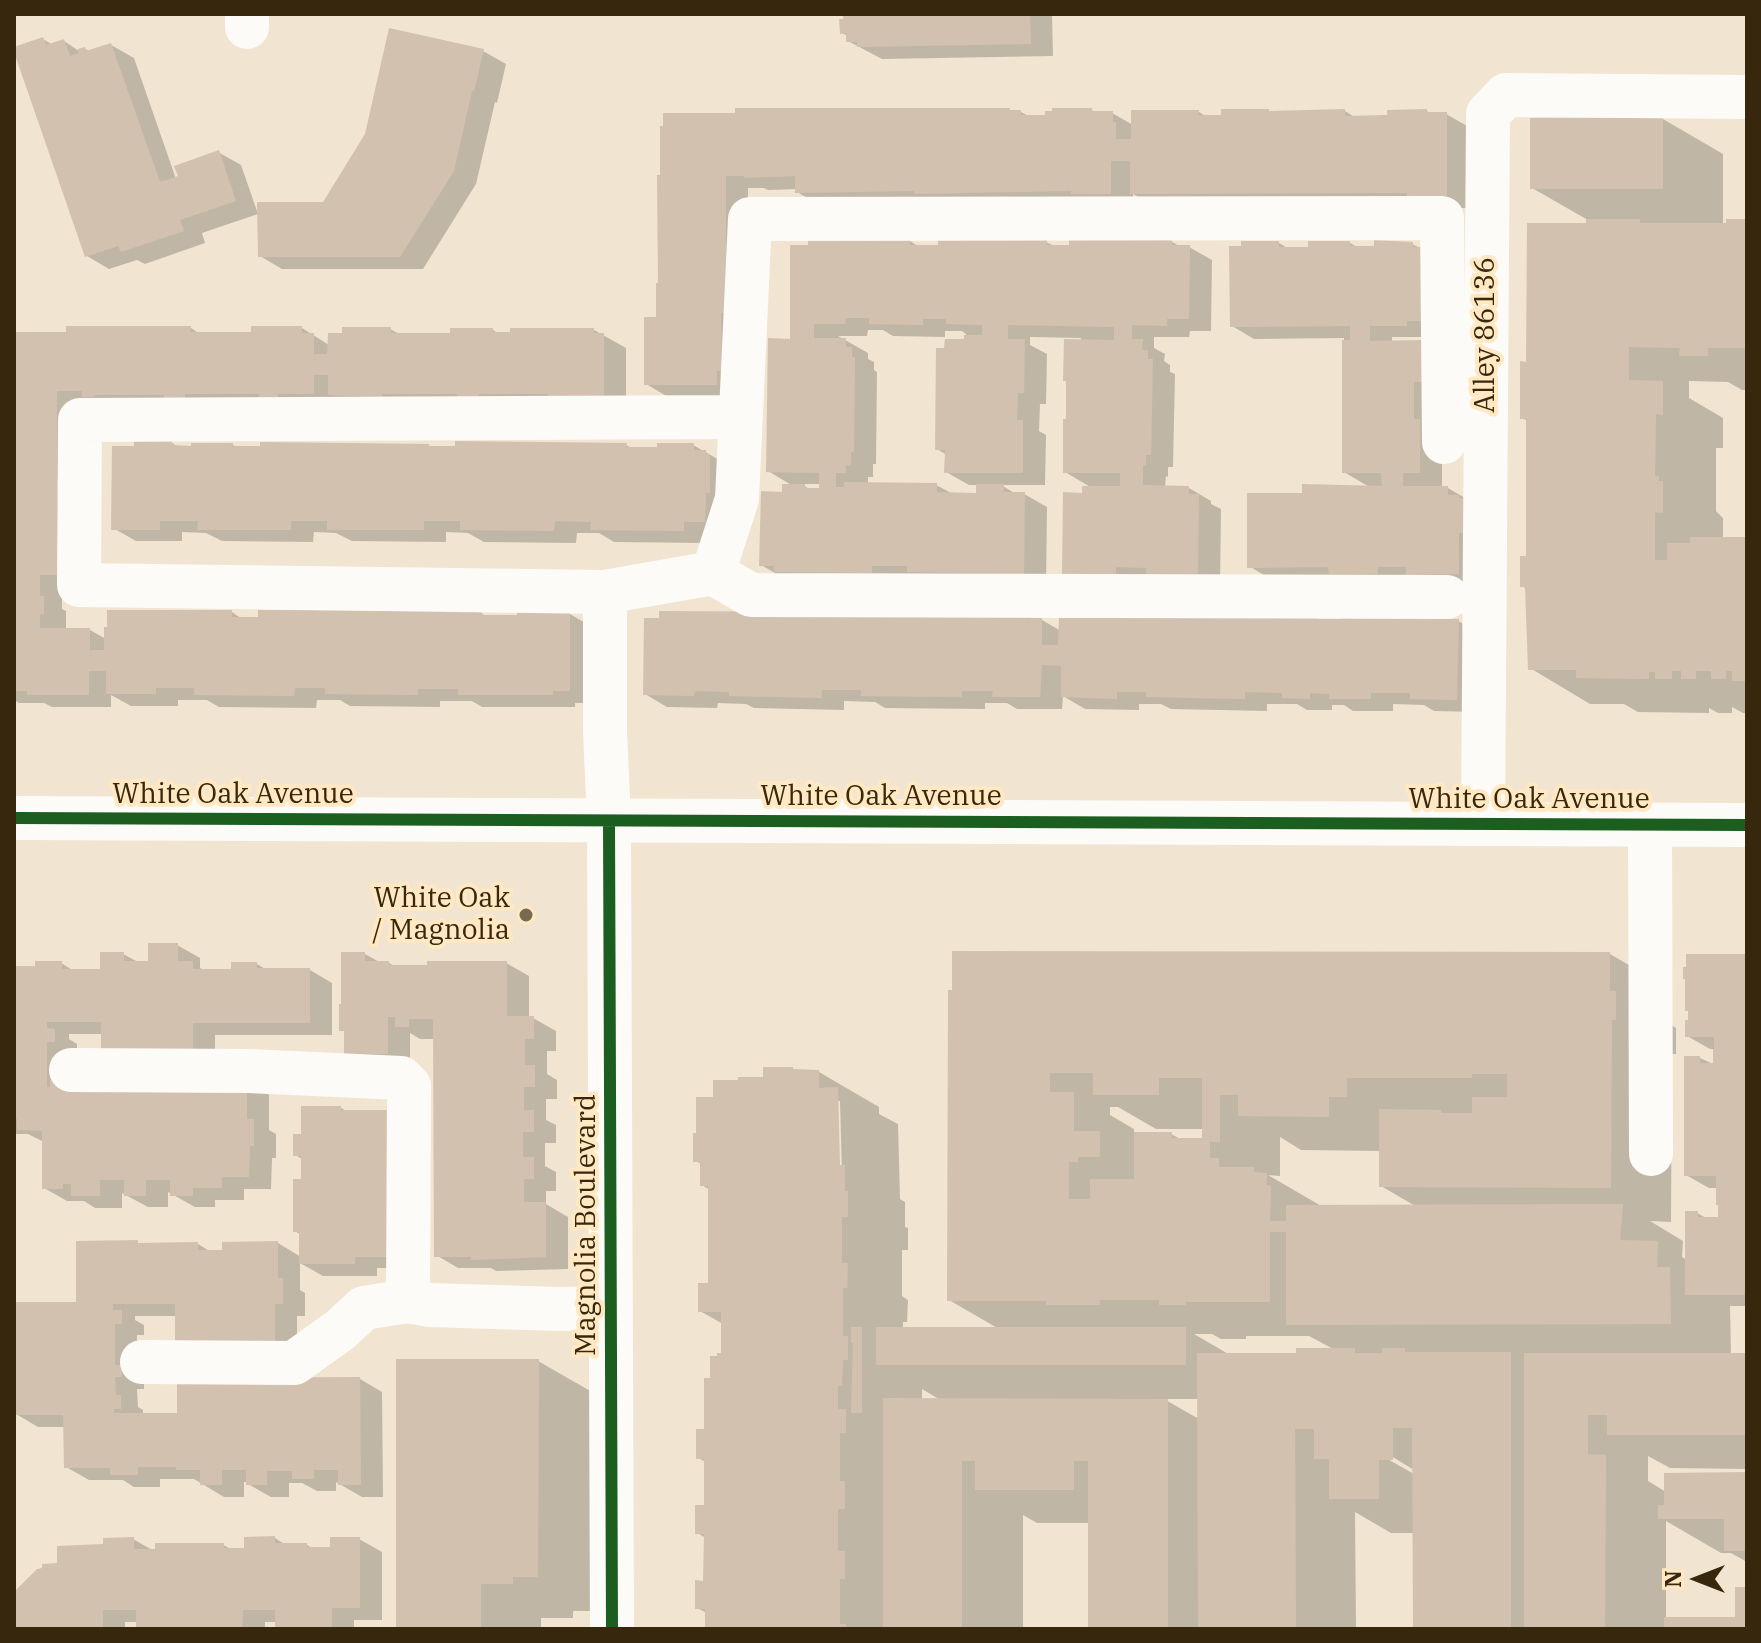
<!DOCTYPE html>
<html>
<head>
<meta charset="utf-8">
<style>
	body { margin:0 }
	#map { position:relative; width:1761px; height:1643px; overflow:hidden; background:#f1e4d0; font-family:"IBM Plex Serif",serif }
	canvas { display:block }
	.frame { position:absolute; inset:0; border:16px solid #37280d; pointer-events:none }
	.north { position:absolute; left:1657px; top:1539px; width:80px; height:80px; -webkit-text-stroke:6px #ffe8c2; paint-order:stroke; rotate:270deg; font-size:22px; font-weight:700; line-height:32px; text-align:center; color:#37280d }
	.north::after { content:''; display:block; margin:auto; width:28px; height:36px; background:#37280d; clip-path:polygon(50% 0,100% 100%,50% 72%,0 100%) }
</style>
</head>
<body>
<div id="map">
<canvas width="1761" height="1643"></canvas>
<div class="frame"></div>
<div class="north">N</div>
</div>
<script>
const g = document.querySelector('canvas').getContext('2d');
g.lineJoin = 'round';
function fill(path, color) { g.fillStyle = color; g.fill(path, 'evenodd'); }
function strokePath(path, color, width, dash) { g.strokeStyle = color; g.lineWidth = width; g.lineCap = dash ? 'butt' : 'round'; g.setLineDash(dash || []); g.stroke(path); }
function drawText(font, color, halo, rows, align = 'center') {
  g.font = font + ' "IBM Plex Serif",serif'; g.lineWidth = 8; g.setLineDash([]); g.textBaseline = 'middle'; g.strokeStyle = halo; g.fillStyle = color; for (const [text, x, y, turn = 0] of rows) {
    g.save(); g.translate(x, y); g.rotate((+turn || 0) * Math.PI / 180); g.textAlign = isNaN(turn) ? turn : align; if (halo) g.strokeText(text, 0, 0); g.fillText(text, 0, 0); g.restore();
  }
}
fill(new Path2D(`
	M845,14H1052L1053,56L882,59L848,41V36L842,33L845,21Z
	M43,39L53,45L64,41L79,51L85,49L91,52L111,45L134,58L176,179L218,152L241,165L258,214L202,233L205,243L145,264L137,260L109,269L87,256Z
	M483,51L506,64L497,103L495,102L476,184L423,269H282L260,256L324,204Z
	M1092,110L1096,113H1112L1133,125L1199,112L1207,117L1345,111L1356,118L1427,111L1432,114H1446L1469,127V208L1155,206L1133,194V206L820,205L797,192V189L768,190L764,188H748V275L739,397H668L646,384L658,319L660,285L659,177L1013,112H1021L1030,117Z
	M1663,119L1723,154V225L1747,221V390H1742L1728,382L1689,381V398L1723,418V448H1716V511L1723,518V539L1747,540V713H1743L1732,707V713H1718L1709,708V713L1638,712L1624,704H1590L1530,668L1527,589L1522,586L1528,558V421L1522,418L1528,364L1588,225V220L1532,188Z
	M910,241L919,247L1046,242L1056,247L1172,242L1181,247H1189L1212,260L1211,331H1190L1189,337H1154V348L1165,354L1164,361L1170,365V372L1175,374L1173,467H1168V477L1166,476L1165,487L1189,488L1211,501V504L1221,509L1220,586H1087L1084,495L1092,488L1065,472L1068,421L1081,338L1030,337V345L1047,354L1046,404H1040L1039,431L1046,435L1045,485H1001L1016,494H1024L1047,507L1046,586L784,578L761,565L783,494L793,486L768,471L792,341ZM868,330H883L893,336L945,337V331H962L966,334V341L937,449L947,455L946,472L969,485H978V495L953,494L936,485L868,484V477H873V464H876L877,372L874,370V362L868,359V353L838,336H867ZM801,484H821V490H811Z
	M1279,243L1289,249L1350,243L1359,248L1412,244L1422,249L1429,337H1392V342H1421L1442,434V488H1448L1470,501L1481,586L1272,580L1249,566L1305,495L1371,488L1344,472V338L1254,339L1232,326Z
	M191,328L200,334H253L302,328L329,345L390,329L401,335H452L493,330L499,334L594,330L626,348V407L107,409L62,587V609L66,611V630H90L106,639L232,612L242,619L481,613L487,617L570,614L592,627V703H575V707H482L472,701H440V707L350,706L340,700H317L316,708L219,707L207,700H178V706H131L111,695V707H52L44,703H19L14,700V334H68Z
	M172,443L178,447L233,445L239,448L626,445L633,449L693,445L728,465L706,543L614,542L599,533H577L576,543L484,542L468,533L446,532V542L352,541L336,533L314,532L313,542L222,541L206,533L182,532V541H136L113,528Z
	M1085,613L1315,617L1320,620H1341V615L1443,616L1451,621H1458L1481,634L1479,712L1434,711L1424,705L1393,704V711H1353L1344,705H1332V710H1307L1297,704H1267V711L1171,709L1161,704H1139V710L1085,709L1063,696L1062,709H1017L1007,703H985V709L885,708L875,702L844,701V710L754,708L746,704L718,703L717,708L667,707L645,694L1026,615L1035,620H1042L1061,631L1085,620Z
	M177,945L200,958V968L206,971H233L257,964L267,970H310L332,983V1035H215V1066L103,1034H69V1039L77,1044V1054L246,1082L269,1095V1130L276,1134V1158H272L271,1189H244V1200H215V1207H195L168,1192V1207H148L122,1193V1208H95L84,1201H67L44,1188V1142L28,1134H14V968H37L61,963L74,971H102L123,954L140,963H150Z
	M365,954L381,963H389L396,967L506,963L529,976V1018H533L556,1031V1051H547V1074L557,1080V1099H546V1120L556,1125V1143H545V1166L556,1172V1191H546V1204L568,1217V1269L496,1271L491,1268H458L436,1255L435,1039H420L410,1033V1066L346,1053V1032L341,1030Z
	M1610,954L1670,989V1024L1676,1028V1054H1672L1671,1222L1650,1221L1683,1241L1682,1257L1687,1260L1697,1213L1708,1219H1720L1718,1188H1709L1686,1175L1700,1058L1715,1065V1049H1710L1687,1036L1747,956V1306H1730L1731,1355H1747V1469L1670,1468L1648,1456V1481L1666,1492L1747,1474V1562L1731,1553H1721L1666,1521V1619H1737L1747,1589V1629H1415L1414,1533H1391L1355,1512L1356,1629H1090V1523H1037L1023,1515V1629H707V1613L697,1608L705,1583L706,1538L697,1533L706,1507V1462L698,1458L706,1431L712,1380L719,1358L723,1355V1324L700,1311L710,1285V1190L702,1185V1164L695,1161L715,1099L765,1079L819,1072L879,1107V1114L898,1124L900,1199L905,1202V1227L908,1228V1250H902V1296L908,1300L907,1322H903V1329H999L949,1300L950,992ZM836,1101H840L842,1175H838ZM1110,1107H1118L1156,1129H1204V1140H1182L1171,1134H1134V1129L1110,1115ZM1280,1137L1301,1150L1381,1151V1186L1417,1207H1323L1268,1175L1280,1176ZM1194,1334H1212L1221,1339H1246V1336H1309L1335,1350L1298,1355H1230ZM922,1389L942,1401L922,1400ZM1164,1399H1199V1419L1190,1414ZM1386,1453L1414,1470V1474L1384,1457Z
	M341,1108L348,1112L417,1268H377V1276H323L300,1263V1290L305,1293V1316H297V1355L177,1316H135V1320L144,1325V1335H137V1375L144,1380V1389H137L138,1407L143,1410V1416H179L360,1379L382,1392L383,1497H362L336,1482V1491H317L302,1483H289V1497H271L248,1484V1482H244V1497H224L194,1479H160V1487H134L123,1480H89L66,1467L65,1427H38L16,1414L78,1304L198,1244L211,1252L278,1243L301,1257V1235L295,1231L304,1181V1160L295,1155L304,1136Z
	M538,1361L599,1396L598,1611H573V1618H541V1629H398Z
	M275,1538L286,1545H307L314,1549H332L359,1539L382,1552V1620H354V1629H277V1622H265V1629H138V1622H125V1629H14V1595L60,1565L105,1546L133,1539L154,1551L223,1545L233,1550H246Z`), '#0003');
fill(new Path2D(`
	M843,14H1030L1031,44L857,47V42H846V33L840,34L839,19H843Z
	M389,28L484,49L474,91H472L454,171L400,257H258L257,202H323L365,134Z
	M43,37L46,45L64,39L70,56L79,53L78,49L85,47L86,51L111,43L160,182L178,176L174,166L219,150L236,201L180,220L184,231L121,252L118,246L85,257L14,52V47Z
	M735,108H1010V110H1021V115H1045V111H1052V108H1092V111H1113V122H1116V139H1131V110H1199V115H1221V109H1269V111L1345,109V116L1387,115V110L1427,109V112H1447V196H1407V193L1130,194V161H1111V194H1071V191L914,194V191L795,193V176L744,178V176H726V313H721L722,371H717V385H644V317H656V283H658L657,175H660V126H663V113H735Z
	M1663,117V189H1530V118Z
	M1586,219H1640V223H1726V219H1747V348H1708V356H1679L1680,348L1629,347V380L1663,381V415L1656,414L1655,476H1659V481H1663V513L1655,512V560H1667V543H1690V537H1746L1747,681H1732V671H1726V679H1711V671H1696V679H1681V671H1672V679H1655V672H1649V679L1576,678V670H1528L1525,587H1520V556H1526V419H1520V361L1526,362L1527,223H1586Z
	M808,238L910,239V245H938V239L1047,240V245H1069V239L1172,240V245H1190L1189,319H1167V326L1132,325V339H1143L1142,350H1148V359H1153L1151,455H1146V466L1143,465V485L1189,486V494H1199L1198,574H1146V568L1116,567V574H1062L1063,492L1082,493V486H1120V473H1063V419H1066V381H1063L1064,339L1114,340V327L1008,325V339H1025L1024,393H1018L1017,420H1023V473H944L945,450H935L936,348H944L945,339H964V335H982V325L946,324V319H923V325L869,324V318H846L845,324H814V338H846V347H852V357H855L854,452H851V466L846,465V473H836V487H844V482L937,483V492L976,493V484H1004V492H1025L1024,574L907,572V566H872V573L774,572V566H759L761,491L782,492V484H805V488H819V473L766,472L768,338L790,339V245H808Z
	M1374,240L1413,242V247H1426L1427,321H1407V326H1370V341L1422,340V382H1414V419H1420V473H1403V486H1448V495H1459V498H1464V533H1459V574L1406,575V567H1378V574H1329L1328,567L1247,568V493H1302V484L1382,486L1381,473H1342V340H1350V326L1230,327L1229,246H1241V241H1279V247H1308V241H1350V246H1374Z
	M66,326H191V332H251V326H302V333H314V354H327L328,333H342V327H391V333H450V328H493V332H510V328H594V333H604V396L548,397V394H479V397H457V394H382V397L328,395V375H314V394H278V397H259V394H185V398H164V395H94V397H82V391H57V479H61V498H57V575H40V596H44V614H40V628H90V650H104V627H107V610H232V617H258V610L482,611V615H517V612H570V691H553V695H458V689H418V695L325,694V688H295L294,696L194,695V688H156V694H106V671H89V695H27V691H14V332H66Z
	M134,441H172V445L191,446V443H233V446H260V442L429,444V446H455V441L627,443L626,447H657V443H694V450H706V454H710V493H706L705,522H684V531L590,530L591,522L555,521L554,531L460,530V521H424V530H327V521H291V530H197L198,521H160V530H111L112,446H134Z
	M659,611L1026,613V618H1042V645H1058L1059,618L1459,619L1457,700L1410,699V693H1371V699H1329V694L1310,693V699L1282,698V693L1245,692V699L1146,697V692H1117V699L1061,697V666L1042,665L1040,697H992L993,691H962V697L861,696V690H822V698L729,696V692L695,691L694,696L643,695L644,618H659Z
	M148,943H178V961H193V969H231V962H257V968H310V1023H193V1054H101V1022H47V1028L55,1029V1042H47V1087H50V1080H247V1119H254V1146H250L249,1177H222V1188H193V1196H170V1180H146V1196H124V1180H100V1196H71V1184H63V1189H42V1131L17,1130V1119H14V966H35V961H62V969H100V952H124V961H148Z
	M952,951L1610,952V991H1616V1020H1612L1611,1188L1379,1187V1109L1441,1110V1113H1472V1097H1507V1074H1472V1078H1347V1097H1329V1117L1238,1116V1095H1220V1142H1210V1158H1219V1167H1254V1172L1267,1173V1185L1271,1186L1270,1221H1286V1205L1623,1204L1620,1240L1658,1241L1657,1267H1670L1671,1324L1286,1325V1232H1270V1302H1186V1305H1159V1300H1100V1305H1046V1301H947L948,990H952ZM1050,1073H1093V1095H1159V1078H1202V1138H1172V1132H1134V1179H1090V1199H1069V1162H1078V1157H1100V1131H1074V1092H1050Z
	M341,952H365V961H389V965H427V961H507V1016H534V1039H525V1065H535V1087H524V1110H534V1132H523V1157H534V1179H524V1202H546V1257L471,1260V1257H434L433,1019H409V1027H395V1017H388V1054H344V1031H339V1004H341Z
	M1686,954H1747V1295H1685V1211H1698V1217H1718V1205H1716V1176H1684V1056H1700V1063H1713V1049H1714V1037H1685V1020H1688V1011H1685V979H1683V967H1686Z
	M763,1067H793V1069L819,1070V1088L838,1087L840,1165H845V1191H848V1217H842V1263H848L847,1288H843V1336H848V1360H843L842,1386H838V1409H846V1433H840V1481H845V1509H838V1551H845V1579H840V1624H846V1629H705V1609H695V1580L703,1581L704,1534H695V1505H704V1459H696V1429H704V1378H710V1356H717V1353H721V1312H698V1283H708V1186H700V1162H693V1133H696V1097H713V1080H738V1077H763Z
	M301,1106H341V1110H394V1257H355V1264H299V1232H293V1179H301V1156H293V1134H301Z
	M138,1240V1243L198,1242V1250H222V1242L278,1241V1278H283V1304H275V1343H175V1304H113V1310H122V1324H115V1365H122V1377H115L116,1395H121V1409H114V1413H177V1378L360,1377L361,1485H338V1470H314V1479H292V1471H267V1485H246V1470H222V1485H200V1470H176V1467H138V1475H110V1468H64L63,1415H14V1302H76V1241Z
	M851,1327H862V1413H851L853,1343H851Z
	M876,1327H1186V1365H876Z
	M1296,1348H1355V1353H1382V1348H1405V1352H1511V1629H1413L1412,1428H1393V1460H1379V1499H1329V1459H1314V1429H1295L1296,1629H1198L1197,1353H1296Z
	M1524,1353H1747V1435H1607V1415H1588V1454L1606,1455L1605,1629H1524Z
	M396,1359H539L538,1577H513V1584H481V1629H396Z
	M883,1398L1168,1399V1629H1088V1461H1074V1490H975V1461H962V1629H883Z
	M1747,1472V1551H1724V1519H1658V1505H1664V1473Z
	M275,1536V1543H307V1547H330V1537H360V1608H332V1629H275V1610H243L242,1629H136V1610H103V1629H14V1592L37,1569L42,1568V1564L57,1563V1546L103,1544V1538L134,1537V1549H155V1543H224V1548H244V1537Z
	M1735,1587H1747V1629H1664V1617H1735Z`), '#d2c1ae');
strokePath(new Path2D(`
	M247,27V14
	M713,573L751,595L1447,597
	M605,592L79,585L80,420L741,417
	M1483,824L1488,114L1506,95L1747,97
	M1650,825L1651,1154
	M71,1070L249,1071L401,1078L409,1086L408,1301
	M142,1362L294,1363L340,1330L364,1308L408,1301L430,1305L559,1309L611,1308
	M612,1629L609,821L605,731V592L713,573L737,499L750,219L1442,218L1444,442`), '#fdfbf8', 44);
strokePath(new Path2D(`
	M14,818L1747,825`), '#fdfbf8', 44);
strokePath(new Path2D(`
	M14,818L1747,825
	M609,821L612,1629`), '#1b5e20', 12);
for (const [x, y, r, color] of [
	[526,915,8,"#786a51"]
]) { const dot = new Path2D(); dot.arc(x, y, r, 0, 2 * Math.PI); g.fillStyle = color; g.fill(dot); strokePath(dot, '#ffe8c2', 3); }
drawText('28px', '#37280d', '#ffe8c2', [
	["Alley 86136",1486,335,-90],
	["White Oak Avenue",233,795],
	["White Oak Avenue",881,797],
	["White Oak Avenue",1529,800],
	["Magnolia Boulevard",587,1225,-90]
]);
drawText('28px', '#37280d', '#ffe8c2', [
	["White Oak",510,899],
	["/ Magnolia",510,931]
], 'right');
</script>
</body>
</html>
